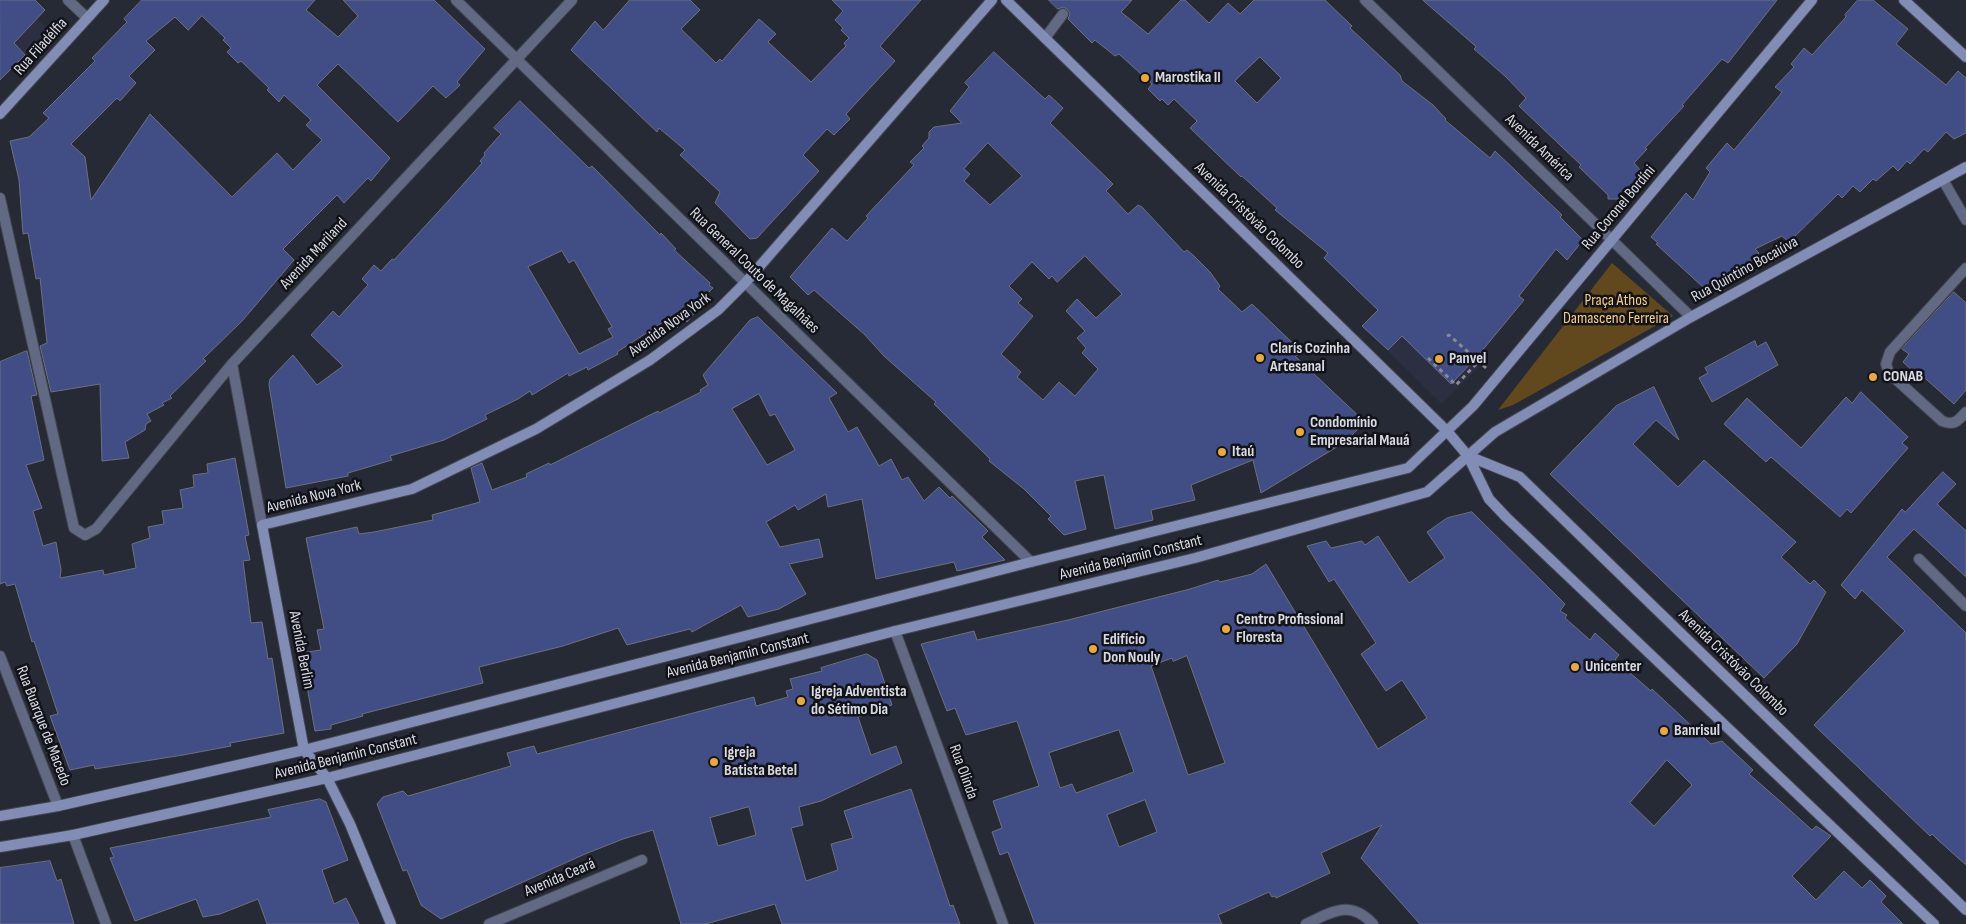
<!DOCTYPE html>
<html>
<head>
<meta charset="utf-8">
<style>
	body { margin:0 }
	canvas { display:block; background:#262a35 }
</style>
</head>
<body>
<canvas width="1966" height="924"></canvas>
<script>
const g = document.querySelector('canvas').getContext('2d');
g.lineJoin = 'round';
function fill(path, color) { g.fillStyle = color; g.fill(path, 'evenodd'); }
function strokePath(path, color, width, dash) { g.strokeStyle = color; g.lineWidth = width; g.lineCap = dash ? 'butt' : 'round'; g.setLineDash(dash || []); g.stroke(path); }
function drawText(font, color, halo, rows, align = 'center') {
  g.font = font + ' "Sofia Sans Condensed",sans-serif'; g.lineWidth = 5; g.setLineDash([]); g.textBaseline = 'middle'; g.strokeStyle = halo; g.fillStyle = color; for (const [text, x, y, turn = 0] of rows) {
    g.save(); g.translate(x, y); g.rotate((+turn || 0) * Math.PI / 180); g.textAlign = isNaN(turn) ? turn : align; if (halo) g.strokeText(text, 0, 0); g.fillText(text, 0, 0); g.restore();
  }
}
fill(new Path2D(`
	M15,0L56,36L27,67L0,43Z
	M1424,312L1484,362L1442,404L1388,351Z`), '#2b2f41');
fill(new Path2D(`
	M1612,263L1673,316L1513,405L1498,410Z`), '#62481d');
const building = new Path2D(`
	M0,0H35L45,10L14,43L25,55L0,80Z
	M142,0H315L306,10L338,37L358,16L343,0H434L485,49L457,82L460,85L446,98L433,86L398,122L338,64L317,85L390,158L371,181L368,178L344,203L337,195L283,249L294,260L243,320L203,359L206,361L170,396L172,398L162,403L164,405L147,414L151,421L146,424L145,430L125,442L129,458L102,461L100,384L51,392L40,346L47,343L40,278L36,279L28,233L23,234L19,180L10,141L29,137L49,118L43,113L95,61L92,58L127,22L124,19ZM202,16L225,38L223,40L231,48L227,52L238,63L241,61L269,88L267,90L279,102L284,95L311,120L306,125L322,140L293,170L277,153L232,197L150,114L91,200L85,157L71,144L117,98L120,101L136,83L129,76L155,50L146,41L175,17L188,30Z
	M630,0H690L700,10L681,29L716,63L720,59L722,61L759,19L776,34L768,42L811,82L846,46L844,43L849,38L841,30L843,28L835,20L843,11L832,0H921L880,46L895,61L846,114L850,119L834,135L827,129L803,155L819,171L757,238L750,239L715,203L720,192L680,155L685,150L659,128L657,132L571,50L595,21L603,30Z
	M1049,0H1132L1121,12L1148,34L1181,0H1185L1209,23L1228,3L1240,14L1254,0H1325L1352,26L1350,28L1400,75L1402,81L1433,105L1446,119L1445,120L1490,158L1495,151L1562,215L1560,217L1583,240L1567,260L1556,249L1519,296L1524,300L1476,358L1451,384L1402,336L1388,350L1362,326L1378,310L1324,258L1328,253L1275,210L1277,208L1242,176L1241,177L1190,128L1197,121L1174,99L1168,105L1162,99L1160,101L1148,89L1152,84L1119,54L1115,56L1095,40L1092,43L1068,19L1070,14L1067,9L1063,7L1058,9ZM1260,57L1281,78L1257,103L1235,81Z
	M1423,0H1777L1728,63L1722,59L1682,105L1684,106L1645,148L1647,149L1634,163L1641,171L1630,187L1620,199H1608V195L1579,167L1581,165L1519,106L1526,98L1506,77L1474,49L1476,47Z
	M1858,0H1873L1908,29L1896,44L1946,85L1958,71L1966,78V133L1954,139L1946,132L1928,152L1924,149L1910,164L1907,161L1898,171L1893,166L1876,181L1873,179L1860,192L1853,186L1842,198L1838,194L1789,242L1782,236L1755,249L1759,253L1750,265L1716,284L1714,282L1704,288L1656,244L1658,243L1651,237L1686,193L1693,200L1710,172L1706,168L1727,143L1734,150L1770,107L1782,92L1775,87L1794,67L1791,64L1804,48L1812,55L1846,17L1845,15Z
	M994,52L1045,99L1049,95L1063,108L1050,123L1113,184L1106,191L1128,214L1138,205L1142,207L1184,252L1187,250L1193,255L1210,272L1220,286L1218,289L1242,312L1252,304L1303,353L1295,356L1365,422L1345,442L1261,493L1253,460L1191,485L1195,500L1151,510L1153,520L1115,529L1104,475L1075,481L1086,529L1064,535L1048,519L1051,516L1024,489L989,461L990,459L934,404L936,402L884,356L865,335L814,290L808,295L790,277L832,228L847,241L868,218L866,216L914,165L910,162L924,148L922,146L929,138V132L934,127L962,123L950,111L969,87L965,83ZM988,143L1022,176L990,205L964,181L970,174L964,169ZM1085,256L1122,294L1096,318L1077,299L1066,311L1085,331L1077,338L1086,348L1082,353L1098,369L1075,396L1059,382L1043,400L1017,377L1021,372L1001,354L1033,316L1018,303L1022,299L1009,286L1032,262L1049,279L1052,276L1057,282Z
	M520,101L589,168L592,166L660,235L661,233L676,249L674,250L710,283L709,285L713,288L706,295L708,297L687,322L684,319L677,328L671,317L617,352L618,354L588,370L587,367L569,376L568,373L532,395L530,391L518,399L485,415L487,419L444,440L390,456L392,460L348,473V476L286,488L269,385L270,379L293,355L317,385L343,366L311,335L333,311L339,317L368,285L362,279L374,265L381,271L392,259L394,260L450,199L482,163L480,161L485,155L484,153L501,134L494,128ZM562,251L569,263L574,260L612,327L608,329L613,337L579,354L528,267Z
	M1954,292L1966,303V390L1954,404L1918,372L1916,374L1903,362L1909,354L1902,349Z
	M758,317L837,393L829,398L848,432L857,427L879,466L891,459L902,480L908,477L924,501L939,487L950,498L952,496L988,531L982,537L1005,560L957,571L954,562L876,579L862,499L828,507L826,494L798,510L795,505L766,522L780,547L819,539L823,557L789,564L806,594L779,609L748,617L741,605L692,632L690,629L627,645L618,628L563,646L479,667L483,683L362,714L363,716L331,725V729L315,731L301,653L321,650L317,630L324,629L306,538L357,527L359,534L374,532L433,520L432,515L480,502L471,468L482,463L492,490L527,477L526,474L549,463L550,465L658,411L659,413L701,392L700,390L708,385L703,375L750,320ZM759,394L770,416L775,414L795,450L767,465L732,409Z
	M1755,341L1757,347L1766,342L1778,365L1712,402L1699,378L1708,373L1705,368Z
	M27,351L37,395L31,396L44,460L26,465L42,508L33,511L43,546L56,542L61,570L60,578L103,570L104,575L136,568L132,544L150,538L148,527L164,524L162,511L183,508L180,490L194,487L193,475L208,473L207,464L235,458L249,535L245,536L250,560L243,561L251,623L262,622L268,659L272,658L284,733L230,743L231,746L183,755L95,769L94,765L70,770L50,716L58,714L34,641L32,642L15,584L7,586L5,582L0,584V362Z
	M1654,387L1679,440L1656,420L1633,444L1678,487L1704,460L1796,542L1781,557L1810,584L1814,580L1826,592L1797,644L1764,678L1550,474L1616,406Z
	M1861,392L1908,437L1902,443L1908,448L1851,513L1847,509L1840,517L1771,457L1766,462L1724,424L1747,398L1801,448L1846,397L1852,403Z
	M1943,472L1956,484L1937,504L1966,531V577L1914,529L1887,557L1966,633V865L1938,840L1932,834L1930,836L1814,725L1905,631L1862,590L1855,599L1841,585L1902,509L1905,512Z
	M1472,512L1565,604L1560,611L1567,615L1565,618L1590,640L1595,633L1619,655L1615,660L1651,691L1652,689L1711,744L1722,741L1753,770L1749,774L1781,802L1812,830L1816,826L1831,836L1792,876L1816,900L1844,871L1862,888L1870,880L1886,896L1881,902L1903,924H1420L1361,858L1382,825L1321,853L1330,873L1276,898L1275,896L1272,897L1269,892L1218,915L1222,924H1035L1008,852L1000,855L992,832L1002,828L993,801L1039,786L1017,721L966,735L955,708L947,711L921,644L974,631L977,640L1068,620L1190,589L1218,580L1220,582L1252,574L1266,564L1378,749L1427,718L1402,680L1386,691L1361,654L1376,643L1334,579L1329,582L1307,546L1326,541L1331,548L1362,541L1365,545L1378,536L1409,583L1445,558L1427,532L1447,518ZM1187,656L1225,763L1188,775L1151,666L1172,658L1173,661ZM1119,730L1134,772L1076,793L1072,784L1060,788L1049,753ZM1667,760L1692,785L1654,826L1630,803ZM1145,800L1157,832L1119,847L1107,815Z
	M867,654L877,660L892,705L858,717L871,755L896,746L902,763L821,801L799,807L803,825L791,828L806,881L838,870L831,844L853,838L844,811L911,789L950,906L953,905L960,924H782L775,904L706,924H681L653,830L623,839L585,854L441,919L421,905L407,870L403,871L377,804L383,797L403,791L408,796L511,766L507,753L534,746L537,754L754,697L756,706L788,697L786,691L793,689L790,679L822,671L821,668ZM749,807L756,835L718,846L710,818Z
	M320,799L326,802L348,860L322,870L334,904L346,898L359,924H267L258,899L220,914L203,917L196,899L135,921L110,858L114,857L110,848L271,817L268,810Z
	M50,861L57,881L61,879L74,924H0V868Z`);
fill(building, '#414e85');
strokePath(building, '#6c707d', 1);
const lane = new Path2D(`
	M1045,38L1063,14
	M1943,180L1966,220
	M1966,268L1890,352L1886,364L1889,373L1942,421C1954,426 1958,421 1966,412`);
const street = new Path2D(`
	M68,0L87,18
	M456,0L1031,562
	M1365,0L1691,317
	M0,198L74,528L85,535L96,529L232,364L572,0
	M232,364L262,525
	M1919,559L1966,606
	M895,631L1003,924
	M0,656L58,806
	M73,835L106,924
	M489,924L642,860
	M1306,924C1332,912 1350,899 1373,924`);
const secondary = new Path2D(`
	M1006,0L1447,431L1468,456L1489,499L1506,517L1934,924
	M1904,0L1966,57
	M0,114L104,0
	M1468,456L1520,477L1966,910
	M0,816L58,806L304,750L1031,562L1408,468L1473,406L1812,0
	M0,847L73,835L327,778L895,631L1195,558L1427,492L1495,432L1691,317L1966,167
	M391,924L350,824L327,778L304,750L262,525L412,489L536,429L650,360L718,310L745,283L992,0`);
strokePath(lane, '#424651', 12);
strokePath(street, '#424651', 12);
strokePath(secondary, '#424651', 12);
strokePath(new Path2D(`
	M1447,336L1449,335L1486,368
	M1428,358L1456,385L1479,361`), '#888a94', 3, [4, 4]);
strokePath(lane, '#626a83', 10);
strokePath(street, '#626a83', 10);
strokePath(secondary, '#818db5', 10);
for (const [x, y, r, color] of [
	[1145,78,5,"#eaaa38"],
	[1260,358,5,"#eaaa38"],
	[1439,359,5,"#eaaa38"],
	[1873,377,5,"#eaaa38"],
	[1300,432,5,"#eaaa38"],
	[1222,452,5,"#eaaa38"],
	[1226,629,5,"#eaaa38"],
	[1093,649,5,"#eaaa38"],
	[1575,667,5,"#eaaa38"],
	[801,701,5,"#eaaa38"],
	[1664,731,5,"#eaaa38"],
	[714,762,5,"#eaaa38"]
]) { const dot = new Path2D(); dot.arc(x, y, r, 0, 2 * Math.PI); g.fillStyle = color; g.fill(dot); strokePath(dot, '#111318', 2); }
drawText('16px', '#d8dae2', '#111318', [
	["Rua Filadélfia",41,47,-48],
	["Avenida América",1539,148,44],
	["Rua Coronel Bordini",1619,208,-50],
	["Avenida Cristóvão Colombo",1249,216,44],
	["Avenida Mariland",314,254,-47],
	["Rua Quintino Bocaiúva",1745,270,-29],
	["Rua General Couto de Magalhães",754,271,44],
	["Avenida Nova York",670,325,-36],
	["Avenida Nova York",314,497,-14],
	["Avenida Benjamin Constant",1131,558,-14],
	["Avenida Berlim",301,650,79],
	["Avenida Benjamin Constant",738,656,-14],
	["Avenida Cristóvão Colombo",1733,663,44],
	["Rua Buarque de Macedo",43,726,69],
	["Avenida Benjamin Constant",346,757,-14],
	["Rua Olinda",963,772,70],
	["Avenida Ceará",560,878,-23]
]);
drawText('bold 16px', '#d8dae2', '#111318', [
	["Marostika II",1155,78],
	["Clarís Cozinha",1270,349],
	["Artesanal",1270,367],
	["Panvel",1449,359],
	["CONAB",1883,377],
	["Condomínio",1310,423],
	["Empresarial Mauá",1310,441],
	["Itaú",1232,452],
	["Centro Profissional",1236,620],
	["Floresta",1236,638],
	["Edifício",1103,640],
	["Don Nouly",1103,658],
	["Unicenter",1585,667],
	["Igreja Adventista",811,692],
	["do Sétimo Dia",811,710],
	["Banrisul",1674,731],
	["Igreja",724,753],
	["Batista Betel",724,771]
], 'left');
drawText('16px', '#f8cd8b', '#111318', [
	["Praça Athos",1616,301],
	["Damasceno Ferreira",1616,319]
]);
</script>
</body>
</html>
